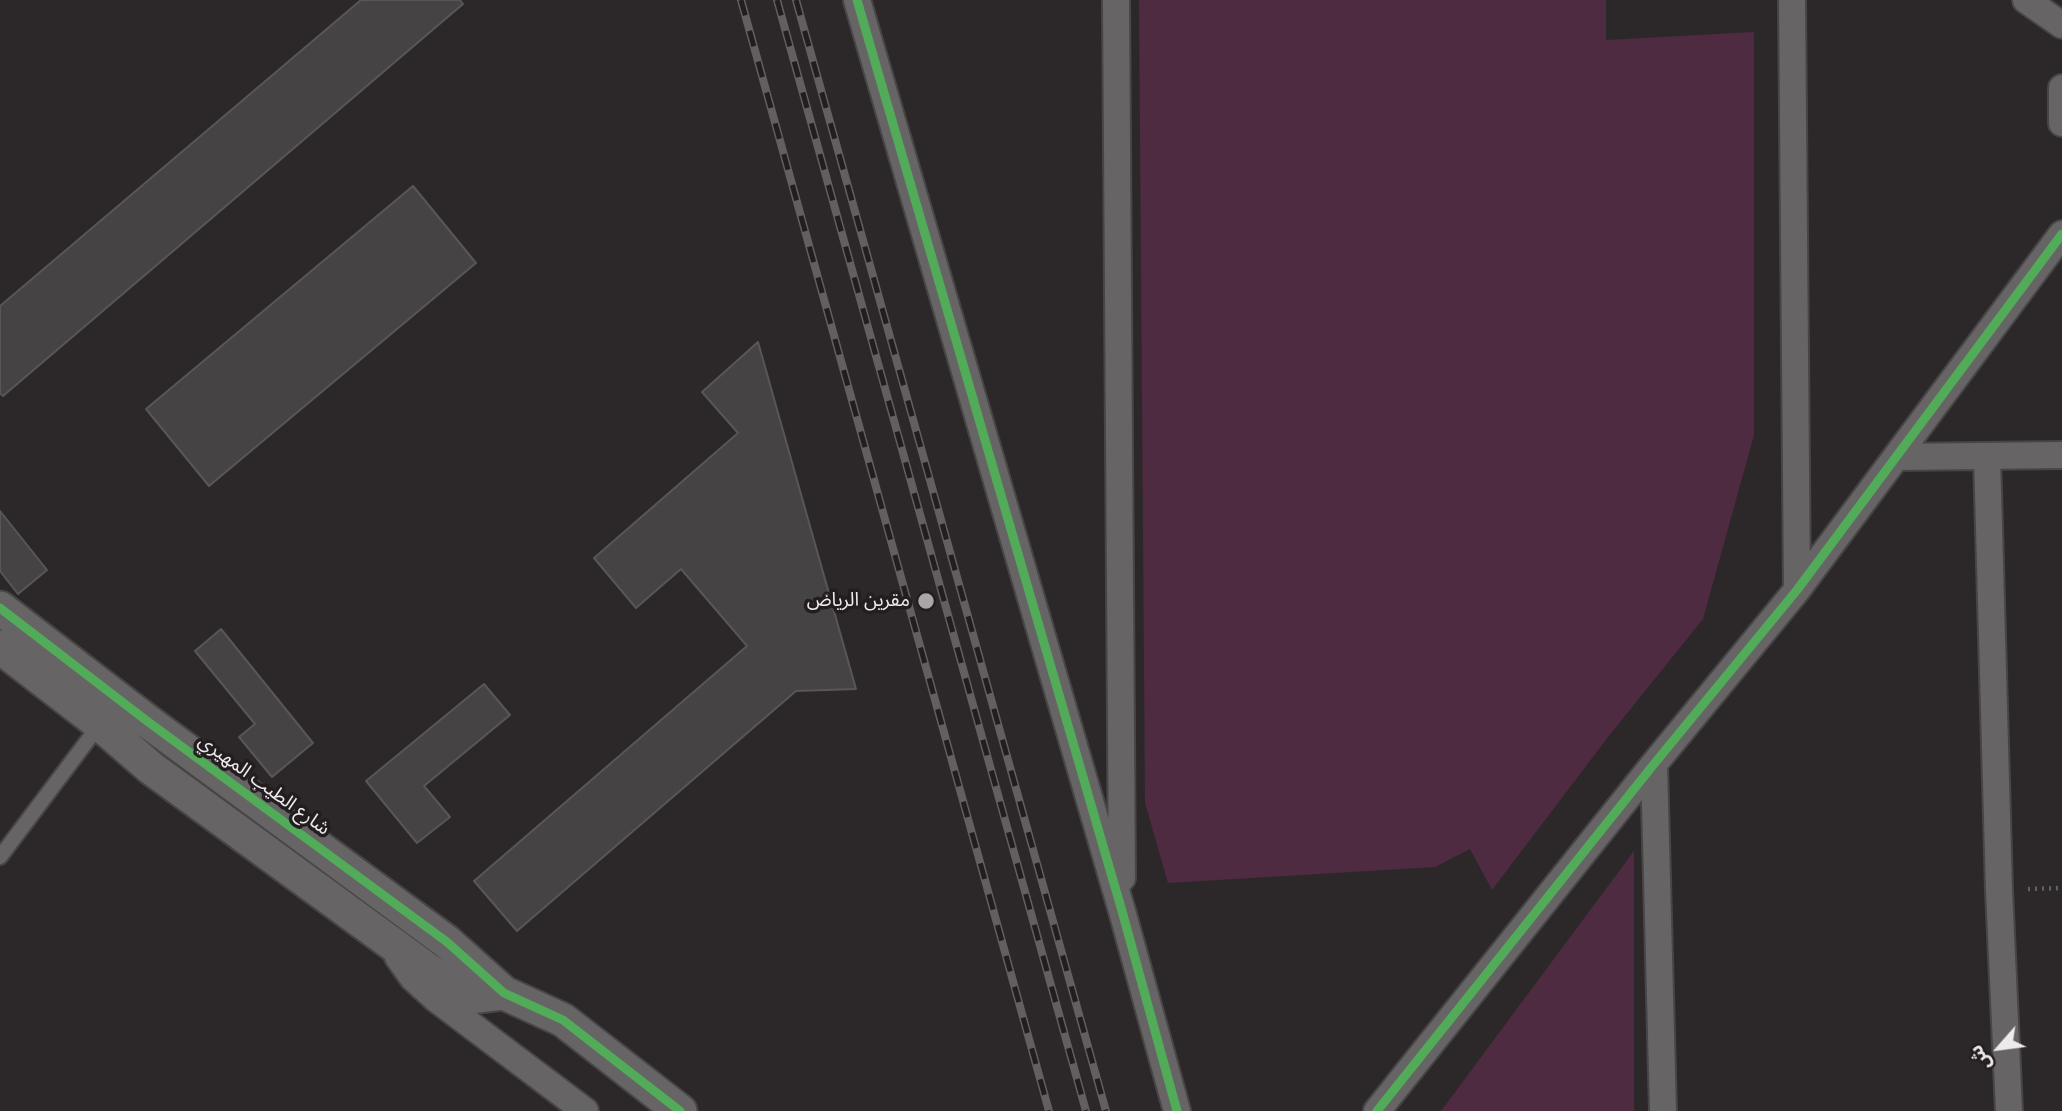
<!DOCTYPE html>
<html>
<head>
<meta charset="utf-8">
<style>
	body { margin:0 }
	#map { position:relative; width:2062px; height:1111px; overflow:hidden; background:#2c282a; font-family:"Fira Sans","Noto Sans Arabic",sans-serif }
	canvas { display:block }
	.north { position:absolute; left:1964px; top:1013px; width:70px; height:70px; -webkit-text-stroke:5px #231d20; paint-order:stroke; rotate:242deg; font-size:19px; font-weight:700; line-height:28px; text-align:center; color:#eeeaec }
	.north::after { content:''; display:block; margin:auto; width:24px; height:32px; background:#eeeaec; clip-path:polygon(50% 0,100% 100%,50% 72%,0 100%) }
</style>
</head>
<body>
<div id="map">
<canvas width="2062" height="1111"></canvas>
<div class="north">ش</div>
</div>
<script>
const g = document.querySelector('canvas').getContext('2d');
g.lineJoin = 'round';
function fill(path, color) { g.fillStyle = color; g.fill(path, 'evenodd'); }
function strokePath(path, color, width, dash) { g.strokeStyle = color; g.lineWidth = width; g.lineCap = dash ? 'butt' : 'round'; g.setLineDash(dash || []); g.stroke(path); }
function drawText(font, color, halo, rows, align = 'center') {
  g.font = font + ' "Fira Sans","Noto Sans Arabic",sans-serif'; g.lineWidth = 7; g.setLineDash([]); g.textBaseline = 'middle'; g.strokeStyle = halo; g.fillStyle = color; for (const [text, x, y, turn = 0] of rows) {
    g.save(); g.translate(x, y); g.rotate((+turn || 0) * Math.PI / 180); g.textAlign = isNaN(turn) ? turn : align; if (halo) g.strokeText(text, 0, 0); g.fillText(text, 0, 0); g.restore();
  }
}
fill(new Path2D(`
	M1139,0H1606V40L1754,32V435L1703,619L1608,737L1492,890L1470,849L1435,867L1168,883L1145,803Z
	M1634,851V1111H1441Z`), '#4e2b40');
const building = new Path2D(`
	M361,0H460L463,4L3,396L0,393V306Z
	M413,186L476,263L209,486L146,409Z
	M758,342L856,689L796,691L517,931L474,881L747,646L681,569L636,608L594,558L738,433L702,392Z
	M0,511L47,570L18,594L0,571Z
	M221,629L313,743L272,777L239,737L255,724L195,651Z
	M484,684L510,715L424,786L450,817L417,843L366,781Z`);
fill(building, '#454344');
strokePath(building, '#595658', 2);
const service = new Path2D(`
	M0,857L100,724`);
const minor = new Path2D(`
	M857,0L1122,911L1177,1111
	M1116,0L1122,878
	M1792,0L1797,590
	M2026,0L2062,25
	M2062,88V123
	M1987,456L1999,890L2009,1111
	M1896,457L2062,455
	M1654,764L1663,1111
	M398,957L413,978L435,998L585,1111
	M1377,1111L1654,764L1797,590L2062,234`);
const tertiary = new Path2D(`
	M0,608L147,721L447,942L504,993L563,1020L680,1111
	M0,647L100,724L151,768L435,975L472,997L504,993`);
strokePath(service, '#484546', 18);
strokePath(minor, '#484546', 30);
strokePath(tertiary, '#484546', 37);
strokePath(new Path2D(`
	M2028,889L2062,888`), '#636162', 4.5, [2, 5]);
strokePath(service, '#676466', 14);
strokePath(minor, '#676466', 26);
strokePath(tertiary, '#676466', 33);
const rail = new Path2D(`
	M741,0L1049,1111
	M777,0L1086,1111
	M796,0L1106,1111`);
strokePath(rail, '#635f61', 8);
strokePath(rail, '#231d20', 5, [16]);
strokePath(new Path2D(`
	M857,0L1122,911L1177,1111
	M0,608L147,721L447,942L504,993L563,1020L680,1111
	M1377,1111L1654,764L1797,590L2062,234`), '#51ab58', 9);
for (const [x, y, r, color] of [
	[926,601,9,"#aaa6a8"]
]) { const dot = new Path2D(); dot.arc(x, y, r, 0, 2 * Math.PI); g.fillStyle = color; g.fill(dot); strokePath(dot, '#231d20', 2.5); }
drawText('19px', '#eeeaec', '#231d20', [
	["مقرين الرياض",910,601]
], 'right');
drawText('19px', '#eeeaec', '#231d20', [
	["شارع الطيب المهيري",264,785,36]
]);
</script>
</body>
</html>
